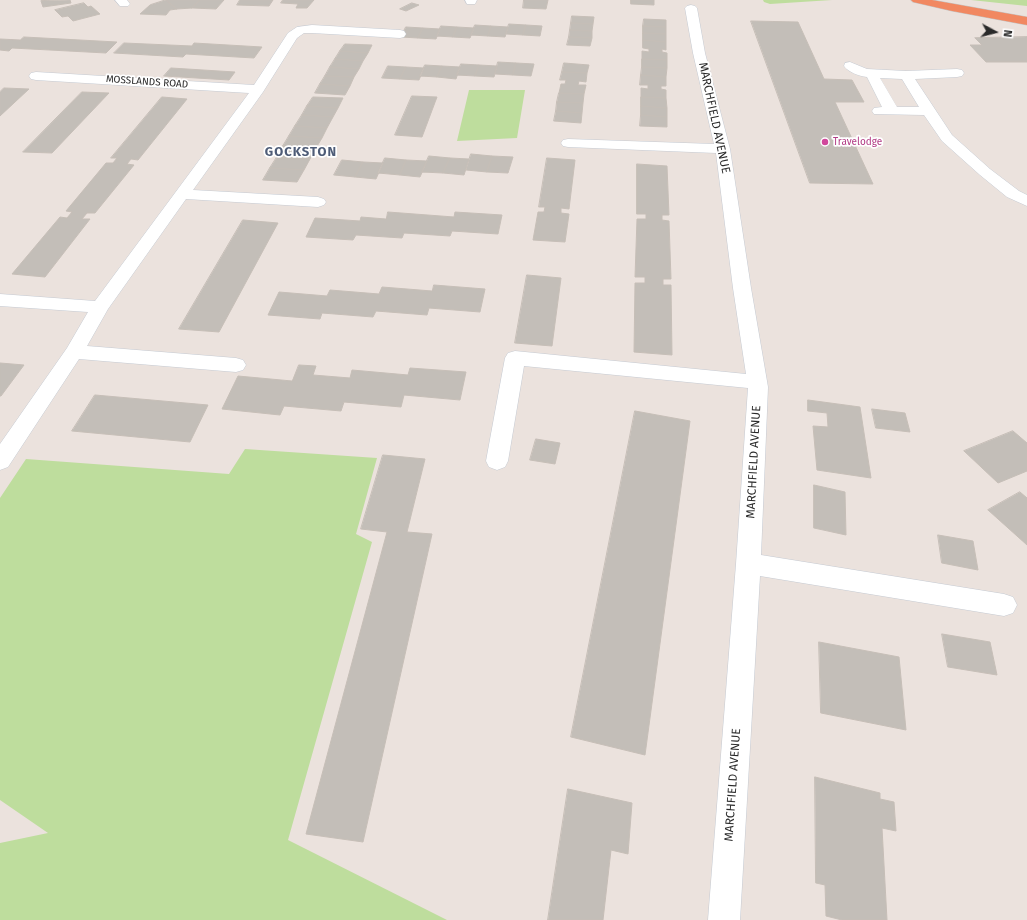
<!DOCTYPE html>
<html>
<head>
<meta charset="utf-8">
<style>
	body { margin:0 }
	#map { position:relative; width:1027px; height:920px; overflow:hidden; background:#ebe2dd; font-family:"Fira Sans",sans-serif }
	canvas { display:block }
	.north { position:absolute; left:975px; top:12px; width:40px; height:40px; -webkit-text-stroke:3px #fff; paint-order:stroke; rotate:97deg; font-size:11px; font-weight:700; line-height:16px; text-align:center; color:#2a2a2a }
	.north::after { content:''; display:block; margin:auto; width:14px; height:18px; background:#2a2a2a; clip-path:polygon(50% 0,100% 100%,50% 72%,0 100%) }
</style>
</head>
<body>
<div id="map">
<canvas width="1027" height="920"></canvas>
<div class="north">N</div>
</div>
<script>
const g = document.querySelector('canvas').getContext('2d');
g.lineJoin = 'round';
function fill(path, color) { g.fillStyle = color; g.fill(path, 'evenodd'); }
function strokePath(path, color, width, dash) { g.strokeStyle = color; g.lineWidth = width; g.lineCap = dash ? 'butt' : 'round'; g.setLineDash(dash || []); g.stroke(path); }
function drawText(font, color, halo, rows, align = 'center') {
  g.font = font + ' "Fira Sans",sans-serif'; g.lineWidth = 3.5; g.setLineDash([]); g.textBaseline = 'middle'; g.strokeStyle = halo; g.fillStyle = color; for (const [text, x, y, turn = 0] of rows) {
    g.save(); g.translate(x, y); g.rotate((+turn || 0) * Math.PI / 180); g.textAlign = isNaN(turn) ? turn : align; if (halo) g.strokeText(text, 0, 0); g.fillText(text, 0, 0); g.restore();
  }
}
fill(new Path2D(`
	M763,0H832L770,4L764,2Z
	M971,0H1027V6Z
	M469,90H525L517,138L457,141Z
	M245,449L377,458L356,534L372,542L288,840L447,920H0V843L48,833L0,800V498L26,459L229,474Z`), '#bedd9d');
const building = new Path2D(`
	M70,0L71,3L43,7L41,1Z
	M166,0H200L192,8L177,9Z
	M166,0L177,9L170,10L166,15L140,14L150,5Z
	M200,0H224L216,9L192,8Z
	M240,0H273L269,6L237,5Z
	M283,0H314L307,8H296L298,4L281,3Z
	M524,0H548L546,9L523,8Z
	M631,0H654V5L631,4Z
	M84,3L88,7L91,6L100,14L73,21L68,16L62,17L55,10Z
	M412,3L419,5L406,11L400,9Z
	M572,16L594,17L593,24L571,23Z
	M644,19L666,20V27L643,26Z
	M751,21L798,22L824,79L852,80L864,102H835L873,184L810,183Z
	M571,23L593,24L592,31L570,30Z
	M509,24L526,25L523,35L506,34Z
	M475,25L491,26L488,36L471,35Z
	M526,25L542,26L540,36L523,35Z
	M441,26L457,27L453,37L437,36Z
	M491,26L508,27L505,37L488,36Z
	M643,26L666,27V34L643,33Z
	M406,27L423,28L418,38L401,37Z
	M457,27L474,28L470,38L453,37Z
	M423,28L440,29L436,39L418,38Z
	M570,30L592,31V38L569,37Z
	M643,33L666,34V42L643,40Z
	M24,37L117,42L106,53L12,48L9,51L0,50V39L20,40Z
	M569,37L592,38L590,46L567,45Z
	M1027,37V62H986L970,45H982L975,38Z
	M643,40L666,42V50L662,49V52L667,53V60L642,59V51L649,52V49L643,48Z
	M124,43L192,46L194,43L262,47L254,58L186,54L183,57L114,53Z
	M345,44L372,45L368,53L340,51Z
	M340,51L368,53L363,61L335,59Z
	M335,59L363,61L359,69L330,67Z
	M642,59L667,60V68L642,67Z
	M498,62L516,63L513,75L495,74Z
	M516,63L534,64L531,76L513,75Z
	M564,63L589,65L587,73L562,72Z
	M461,64L479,65L475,76L457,75Z
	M425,65L442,66L437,77L420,76Z
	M479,65L497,66L494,77L475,76Z
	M388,66L406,67L400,79L382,78Z
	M442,66L460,67L456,79L437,77Z
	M330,67L359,69L354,77L325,76Z
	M406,67L424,68L419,80L400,79Z
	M642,67L667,68L666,77L641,75Z
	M171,68L235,72L229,80L164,76Z
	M562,72L587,73L586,82L579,81L578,85H586L584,94L559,93L561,84H565L566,80H560Z
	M641,75L666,77V86H661V89L666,90V98L641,97V88L648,89V85H640Z
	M325,76L354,77L350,86L320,84Z
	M320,84L350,86L345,95L315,93Z
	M4,88L29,89L0,116V92Z
	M82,92L109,93L52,153L23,152Z
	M559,93L584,94L583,103L557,102Z
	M412,96L437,97L422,137L395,135Z
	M162,97L187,99L138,160L131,159L127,164L134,165L95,213H87L82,219H90L45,277L12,274L60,217L67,218L72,212L66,211L106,163H113L117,158H111Z
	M313,97L343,98L338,108L307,106Z
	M641,97L666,98L667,108L641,106Z
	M557,102L583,103L582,113L556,111Z
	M307,106L338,108L333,117L302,115Z
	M641,106L667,108V117L641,115Z
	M556,111L582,113L581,123L554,121Z
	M302,115L333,117L327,128L295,126Z
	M641,115L667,117V127L640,126Z
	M295,126L327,128L322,138L289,136Z
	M289,136L322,138L316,148L283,146Z
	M283,146L316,148L310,159L277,157Z
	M471,154L492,156L487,172L466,170Z
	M429,156L450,158L443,173L422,172Z
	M492,156L513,157L508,173L487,172Z
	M277,157L310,159L304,170L270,168Z
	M385,158L406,160L400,175L378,173Z
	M450,158L469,159L464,175L443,173Z
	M547,158L575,160L569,209L561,208V213L569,214L565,242L533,240L538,212H544L545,207H539Z
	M342,160L363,162L355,177L334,175Z
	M406,160L427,161L420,177L400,175Z
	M363,162L383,163L376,179L355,177Z
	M637,164L667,166L669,215H662V220L669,221L671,279H663V285H671L672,355L634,352L635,283H645V277H635L637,219H646V214H637Z
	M270,168L304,170L297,182L263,180Z
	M388,212L454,217L455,212L502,215L498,234L452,231L450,236L404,233L402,238L356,235L353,240L306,237L315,218L360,221L361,217L386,219Z
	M243,220L278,223L219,332L179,329Z
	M527,275L561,278L552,346L515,343Z
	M434,285L485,289L480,312L429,308L427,315L376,311L373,317L322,313L320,319L268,315L279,292L327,296L330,290L379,294L382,287L432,291Z
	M0,363L24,365L1,396H0Z
	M299,365L316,366L313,375L350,378L352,370L408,375L410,368L466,372L460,400L404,395L401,407L344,402L341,411L284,406L280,415L222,409L238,376L292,381Z
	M95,395L208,405L190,442L72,431Z
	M808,400L860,407L871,478L817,470L813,426L828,427L827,413L808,411Z
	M872,409L905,413L910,432L876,428Z
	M635,411L690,421L645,755L571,737Z
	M1013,431L1027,443V471L998,483L964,451Z
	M536,439L560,443L555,464L530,460Z
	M383,455L425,459L407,532L432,534L363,842L306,834L387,532L361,529Z
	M814,485L845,492L846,535L814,528Z
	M1020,492L1027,498V545L988,510Z
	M938,535L973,541L978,570L942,563Z
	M942,634L990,642L997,675L948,667Z
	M819,642L899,657L906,730L821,713Z
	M815,777L880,793V799L894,802L896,831L882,828L887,920H842L826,916L825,885L816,883Z
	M568,789L632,803L628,854L611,850L603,920H548Z`);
fill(building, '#c3beb8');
strokePath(building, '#c6beb7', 1);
const minor = new Path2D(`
	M115,0H127L130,4L128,6H120Z
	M465,0H477L475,4H467Z
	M691,5L695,6L697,8L705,53L730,149L751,288L768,387L761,555L1004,594L1013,597L1017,605L1013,613L1004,616L760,576L740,920H708L736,564L748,388L524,366L508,461L505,467L497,470L489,467L486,461L505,358L508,353L515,351L746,374L733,288L716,153L568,147L563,146L561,143L563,140L568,139L714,144L693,53L685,8L687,6Z
	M312,25L400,30L404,31L406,34L404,37L400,38L312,33H304L297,38L263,92L193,190L318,197L324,199L326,202L324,205L318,207L186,199L108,309L87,346L236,358L243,360L246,365L243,370L236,372L79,359L8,467L0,470V444L67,348L88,312L0,306V294L95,301L249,93L36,80L31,79L29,76L31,73L36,72L254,85L288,33L297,27Z
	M850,62L867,69L906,71L957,69L962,70L964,73L962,76L957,77L915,79L952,135L990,169L1019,191L1027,195V206L1007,197L980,175L942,141L924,115L874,114L872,111L874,108L882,107L867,77C859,76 848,72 844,66L845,63ZM880,78L902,79L919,107H897Z`);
const highway = new Path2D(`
	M911,0H932L1027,17V25L952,11L913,2Z`);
strokePath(minor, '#c5cad2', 1);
strokePath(highway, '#c3c3c3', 1);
fill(minor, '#fff');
fill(highway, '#f18861');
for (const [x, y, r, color] of [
	[825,142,4,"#d1479c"]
]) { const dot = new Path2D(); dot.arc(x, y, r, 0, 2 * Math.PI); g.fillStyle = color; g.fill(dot); strokePath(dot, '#fff', 1.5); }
drawText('10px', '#2a2a2a', '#fff', [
	["MOSSLANDS ROAD",147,82,4]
]);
drawText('10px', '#b23c85', '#fff', [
	["Travelodge",833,142]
], 'left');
drawText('12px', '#2a2a2a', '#fff', [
	["MARCHFIELD AVENUE",714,118,78],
	["MARCHFIELD AVENUE",754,462,-87],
	["MARCHFIELD AVENUE",733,785,-86]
]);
g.letterSpacing = '1px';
drawText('bold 13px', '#4e5c77', '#fff', [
	["GOCKSTON",301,152]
]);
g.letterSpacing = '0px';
</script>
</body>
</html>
